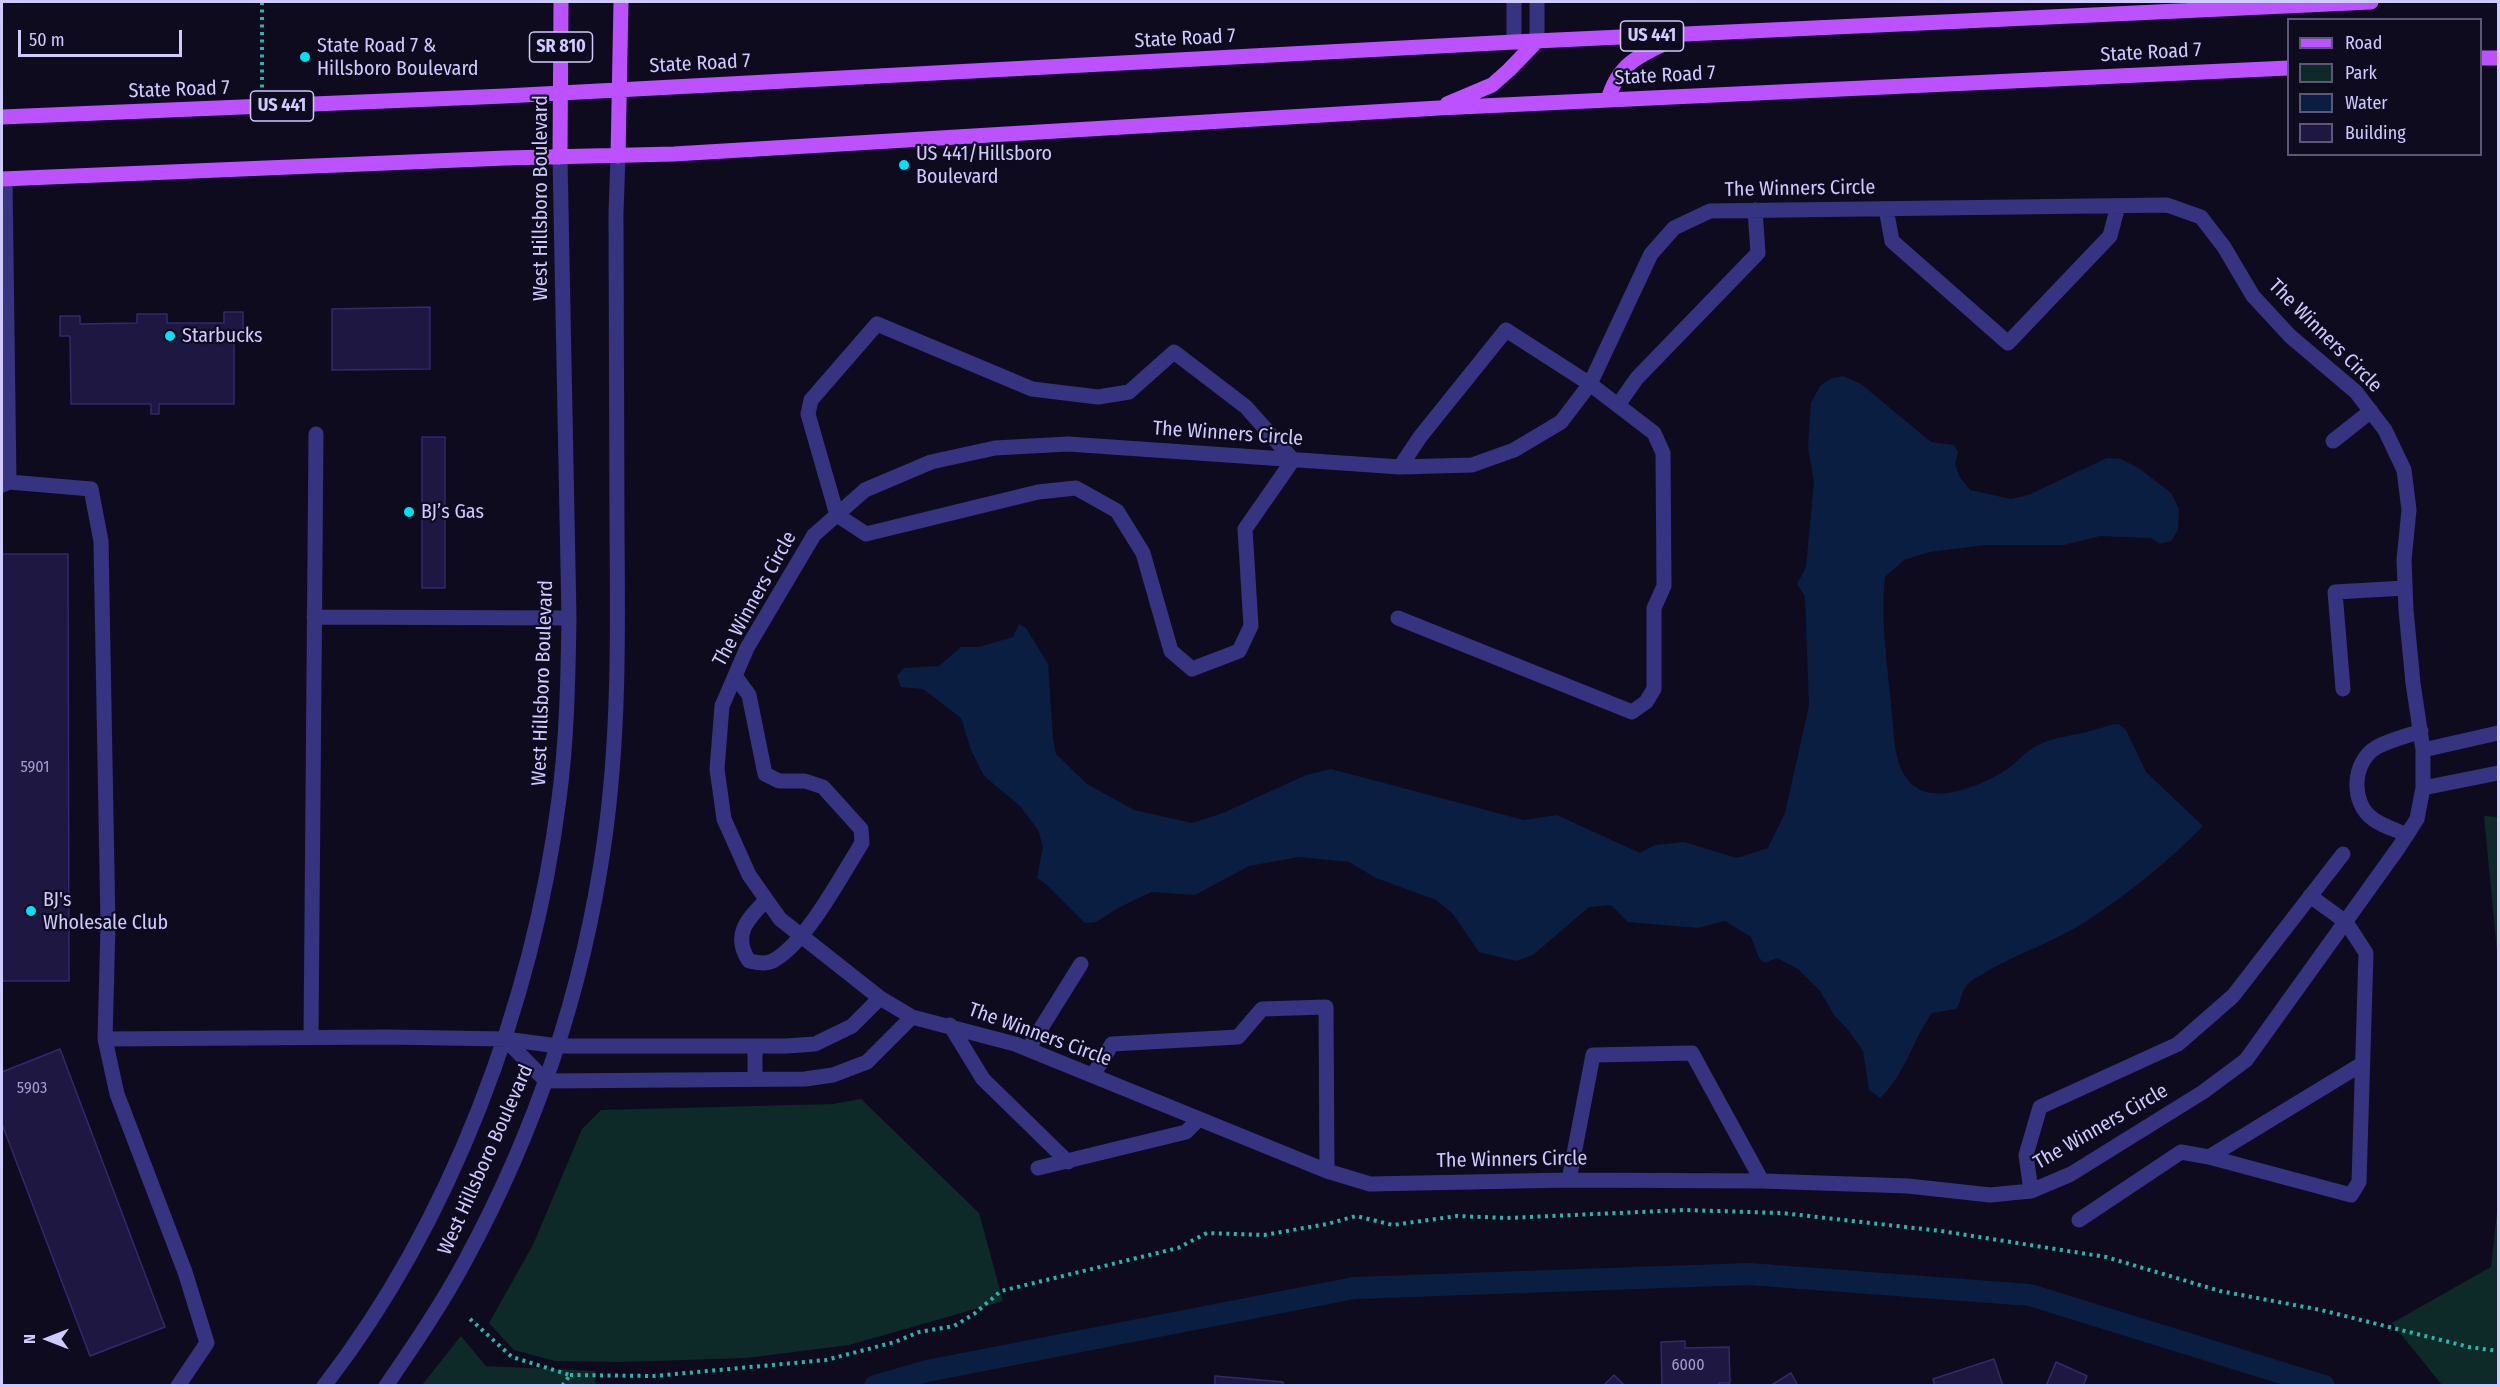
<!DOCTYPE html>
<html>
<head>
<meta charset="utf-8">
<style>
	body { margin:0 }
	#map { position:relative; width:2500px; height:1387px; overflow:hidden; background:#0e0b1f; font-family:"Fira Sans Condensed",sans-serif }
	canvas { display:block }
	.frame { position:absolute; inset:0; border:3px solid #cfcaff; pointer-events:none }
	.legend { position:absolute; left:2287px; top:18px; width:195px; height:138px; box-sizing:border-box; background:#0e0b1f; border:2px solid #5b5779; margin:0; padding:8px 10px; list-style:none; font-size:18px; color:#cfcaff }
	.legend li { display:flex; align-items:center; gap:12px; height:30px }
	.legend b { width:30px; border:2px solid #5b5779 }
	.north { position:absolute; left:18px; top:1309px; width:60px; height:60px; -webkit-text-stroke:4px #0e0b1f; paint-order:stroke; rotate:270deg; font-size:16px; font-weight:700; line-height:24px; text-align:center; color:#cfcaff }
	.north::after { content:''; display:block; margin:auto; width:21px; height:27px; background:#cfcaff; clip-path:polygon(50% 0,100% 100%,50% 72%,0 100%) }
	.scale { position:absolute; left:18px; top:30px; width:164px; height:27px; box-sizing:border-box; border:3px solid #cfcaff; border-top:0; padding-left:8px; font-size:18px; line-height:21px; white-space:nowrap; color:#cfcaff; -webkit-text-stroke:4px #0e0b1f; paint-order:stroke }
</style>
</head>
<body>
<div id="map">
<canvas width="2500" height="1387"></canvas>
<div class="frame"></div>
<ul class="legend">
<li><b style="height:8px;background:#bb51ff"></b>Road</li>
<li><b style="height:16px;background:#0e2a28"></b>Park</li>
<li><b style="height:16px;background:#091e41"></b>Water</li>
<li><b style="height:16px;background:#1e1741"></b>Building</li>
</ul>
<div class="north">N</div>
<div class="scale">50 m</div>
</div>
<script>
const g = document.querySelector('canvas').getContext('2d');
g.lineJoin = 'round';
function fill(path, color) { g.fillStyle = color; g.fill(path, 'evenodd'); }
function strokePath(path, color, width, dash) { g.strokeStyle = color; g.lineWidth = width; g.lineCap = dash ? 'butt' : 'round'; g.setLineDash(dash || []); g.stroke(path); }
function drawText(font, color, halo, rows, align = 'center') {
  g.font = font + ' "Fira Sans Condensed",sans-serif'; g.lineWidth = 4.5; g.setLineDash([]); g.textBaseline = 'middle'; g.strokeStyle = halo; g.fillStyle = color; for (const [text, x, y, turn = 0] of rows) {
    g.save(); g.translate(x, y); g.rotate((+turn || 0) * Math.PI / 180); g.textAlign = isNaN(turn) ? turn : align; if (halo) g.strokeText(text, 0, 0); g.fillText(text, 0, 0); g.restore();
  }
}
fill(new Path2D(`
	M2484,816L2498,817V961Z
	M861,1099L979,1213L1003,1301L849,1345L746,1358L620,1362L555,1361L514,1350L489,1323L533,1245L582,1129L601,1110L833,1104Z
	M2498,1202V1385H2442L2392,1323L2491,1267Z
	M461,1336L486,1366L595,1371V1385H422Z`), '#0e2a28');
fill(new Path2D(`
	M1843,376L1861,384L1931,442L1954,445L1958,452L1955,464L1959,476L1970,490L2011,499L2028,495L2107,458L2121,459L2140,469L2171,493L2179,509L2178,530L2171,541L2160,544L2151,538L2100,536L2064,545H1986L1929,552L1904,560L1885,577C1880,622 1888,669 1892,714C1894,734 1894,759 1905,776C1926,809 1973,788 2000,774C2013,767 2022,754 2036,746C2055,736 2076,736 2097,729C2105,727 2110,724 2119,724L2126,730L2146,772L2203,826C2168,862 2128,894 2085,922C2054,942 2018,953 1986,972C1980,976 1972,979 1967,985C1960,993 1962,1002 1956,1009L1932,1013C1912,1041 1905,1075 1880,1098L1869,1090L1863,1051L1849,1031L1834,1015L1820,991L1798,969L1777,958L1765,963L1759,958L1751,937L1725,921L1698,928L1628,922L1611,905L1589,907L1533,955L1516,961L1479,952L1453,914L1436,900L1376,878L1349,862L1299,857L1249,866L1195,895L1151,892L1118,908L1096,922L1085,923L1047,885L1037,878L1043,847L1038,830L1020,806L984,776L971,750L961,718L923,689L901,687L897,676L904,668L939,666L961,647H979L1013,637L1019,624L1026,628L1048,664L1053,739L1056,754L1087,784L1134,810L1192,823L1223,813L1306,775L1331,769L1524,820L1557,815L1640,853L1655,845L1684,842L1737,858L1768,848L1785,813L1809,706L1805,596L1797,584L1806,567L1814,482L1808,447L1811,403L1820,386L1830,379Z`), '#091e41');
strokePath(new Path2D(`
	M875,1386L927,1371L1354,1288L1749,1274L2030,1295L2324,1386`), '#091e41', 22);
const building = new Path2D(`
	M430,307V369L332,370V309Z
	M224,312H243V336H234V404H159V414H151V404H71L70,336H60V316H80V324L137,323V314H167V323H224Z
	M422,437H445V588H422Z
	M2,554H68L69,981H2Z
	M60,1049L165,1327L90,1356L2,1124V1072Z
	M1685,1341V1348L1729,1347L1730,1383H1719V1386H1662L1661,1342Z
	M1994,1359L2003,1386H1935L1933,1379Z
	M2056,1362L2087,1376L2083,1386H2046Z
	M1791,1373L1798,1386H1770Z
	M1614,1375L1625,1386H1603Z
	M1215,1376L1283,1382V1386H1215Z`);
fill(building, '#1e1741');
strokePath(building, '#34286e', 1.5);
strokePath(new Path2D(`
	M262,2V91
	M470,1319L512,1357L570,1375L562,1386
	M570,1375L654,1376L826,1360L895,1342L919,1332L954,1326L974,1314L1001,1291L1178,1248L1207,1233L1264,1235L1327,1224L1356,1216L1393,1225L1457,1216L1507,1218L1684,1210L1782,1213L1941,1231L2106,1257L2220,1291L2321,1310L2469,1347L2498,1351`), '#28b5aa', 4, [3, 4.5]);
strokePath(new Path2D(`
	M1537,41V2
	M1514,42V2
	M5,179L9,482
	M2167,205L2201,217L2224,247L2253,296L2290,336L2356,392L2385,430L2404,470L2409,510L2404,560L2406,610L2413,683L2423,750V788L2417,819L2399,847L2246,1060L2203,1092L2071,1174L2031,1191L1990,1195L1908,1186L1762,1181L1569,1180L1370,1184L1327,1171L1015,1044L912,1017L880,998L780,919L749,875L724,819L717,769L722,706L747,648L814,535L865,490L931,462L995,448L1068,444L1400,467L1472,465L1514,450L1561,422L1590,384L1651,254L1674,228L1710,211Z
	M1886,209L1892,241L2008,343L2110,236L2118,206
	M877,324L1032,389L1098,397L1129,392L1174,352L1246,407L1293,460L1245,529L1251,626L1239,651L1192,669L1171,651L1143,553L1117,511L1076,488L1038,492L866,534L837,515L808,414L811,400Z
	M1618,405L1637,378L1758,253L1755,210
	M2333,441L2371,411
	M2,485L9,482L91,489L101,541L108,926L105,1039L117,1094L185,1272L207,1343L178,1386
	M314,617L569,618
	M1398,618L1632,712L1646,702L1654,689V608L1664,586L1663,453L1654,433L1590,384L1506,330L1420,437L1400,467
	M735,676L749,695L765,774L779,781H805L823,787L861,829L862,843C841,876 809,938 776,959C768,965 759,963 749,961C732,935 747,920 765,901
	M2343,689L2335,592L2405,588
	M2423,750L2498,733
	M2423,788L2498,773
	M2407,835C2397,830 2382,826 2373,819C2350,803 2352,761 2377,747C2390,740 2407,736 2421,731
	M950,1025L983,1079L1068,1162
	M311,1038L316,434
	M105,1039L387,1037L505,1039L558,1046H786L815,1044L852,1026L880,998
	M505,1039L546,1081L805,1079L833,1075L867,1062L912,1017
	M755,1046V1079
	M1028,1049L1081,964
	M1093,1075L1112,1044L1238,1037L1262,1009L1326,1007L1327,1171
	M2209,1157L2351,1195L2359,1182L2366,953L2346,922L2310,896
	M1038,1168L1186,1132L1199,1119
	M1569,1180L1593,1055L1692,1053L1762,1181
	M2031,1191L2026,1155L2040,1107L2178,1044L2233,996L2343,854
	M2079,1220L2181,1152L2209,1157L2362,1064
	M324,1386C451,1222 533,1003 559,799C567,739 568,679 569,618L560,157
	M386,1386C414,1345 442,1304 465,1261C535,1132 583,990 604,844C619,740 618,636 617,532C617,426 616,319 616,213L618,156`), '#363481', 15);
strokePath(new Path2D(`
	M2480,58H2498
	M1608,100C1619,60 1645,53 1679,37
	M1447,104L1492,85L1509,70L1537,41
	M2,117L505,96L1514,42L2371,2
	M618,156L621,2
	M560,157L561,2
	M2,179L506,158L674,154L1439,108L2288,68`), '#bb51ff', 15);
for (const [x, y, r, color] of [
	[305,57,6,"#00e1f5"],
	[904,165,6,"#00e1f5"],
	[170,336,6,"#00e1f5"],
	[409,512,6,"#00e1f5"],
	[31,911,6,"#00e1f5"]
]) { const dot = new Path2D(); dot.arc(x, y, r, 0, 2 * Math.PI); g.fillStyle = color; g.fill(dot); strokePath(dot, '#0e0b1f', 2); }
drawText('16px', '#a39dd0', null, [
	["5901",35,768],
	["5903",32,1089],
	["6000",1688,1366]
]);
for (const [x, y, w] of [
	[1652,36,63],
	[561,47,63],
	[282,106,63]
]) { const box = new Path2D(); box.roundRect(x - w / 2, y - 15, w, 30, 4.5); g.fillStyle = '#0e0b1f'; g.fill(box); strokePath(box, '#cfcaff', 1.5); }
drawText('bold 18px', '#cfcaff', null, [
	["US 441",1652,36],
	["SR 810",561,47],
	["US 441",282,106]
]);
drawText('20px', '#cfcaff', '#0e0b1f', [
	["State Road 7",1185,39,-3],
	["State Road 7",2151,53,-3],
	["State Road 7",700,64,-3],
	["State Road 7",1665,76,-3],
	["State Road 7",179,90,-2],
	["The Winners Circle",1800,189,-1],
	["West Hillsboro Boulevard",541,198,-90],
	["The Winners Circle",2325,336,45],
	["The Winners Circle",1228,434,4],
	["The Winners Circle",755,599,-61],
	["West Hillsboro Boulevard",543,683,-88],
	["The Winners Circle",1040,1035,20],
	["The Winners Circle",2101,1127,-30],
	["West Hillsboro Boulevard",486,1160,-66],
	["The Winners Circle",1512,1160,-1]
]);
drawText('20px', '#cfcaff', '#0e0b1f', [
	["State Road 7 &",317,46],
	["Hillsboro Boulevard",317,69],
	["US 441/Hillsboro",916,154],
	["Boulevard",916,177],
	["Starbucks",182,336],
	["BJ’s Gas",421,512],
	["BJ's",43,900],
	["Wholesale Club",43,923]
], 'left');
</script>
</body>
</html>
